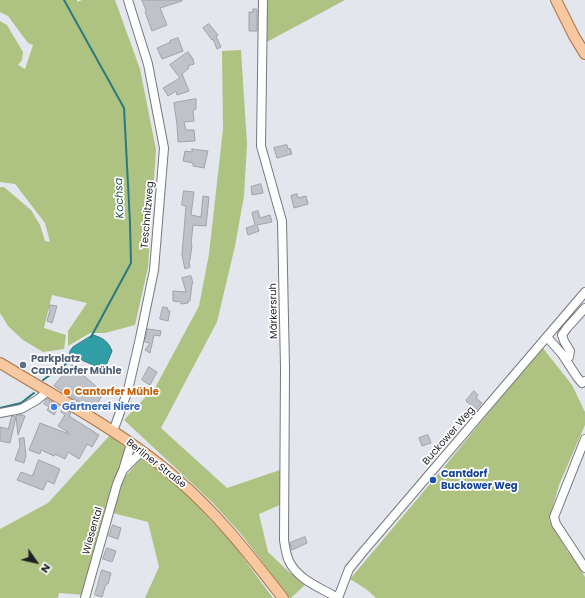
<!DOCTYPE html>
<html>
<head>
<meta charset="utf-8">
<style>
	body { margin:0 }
	#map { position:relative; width:585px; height:598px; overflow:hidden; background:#e3e6ec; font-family:Poppins,sans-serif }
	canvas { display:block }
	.north { position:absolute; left:16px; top:542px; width:40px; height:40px; -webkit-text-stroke:3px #fff; paint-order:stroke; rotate:124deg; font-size:11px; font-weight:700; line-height:16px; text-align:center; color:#1e1f22 }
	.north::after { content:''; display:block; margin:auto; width:14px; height:18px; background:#1e1f22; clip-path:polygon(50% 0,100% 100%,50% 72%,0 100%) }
</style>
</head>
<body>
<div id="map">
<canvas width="585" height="598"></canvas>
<div class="north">N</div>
</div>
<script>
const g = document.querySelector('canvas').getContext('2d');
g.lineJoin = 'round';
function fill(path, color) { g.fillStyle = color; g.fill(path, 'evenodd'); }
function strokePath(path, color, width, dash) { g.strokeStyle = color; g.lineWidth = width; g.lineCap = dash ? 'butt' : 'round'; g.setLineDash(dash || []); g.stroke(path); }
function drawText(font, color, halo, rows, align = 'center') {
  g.font = font + ' Poppins,sans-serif'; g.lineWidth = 3.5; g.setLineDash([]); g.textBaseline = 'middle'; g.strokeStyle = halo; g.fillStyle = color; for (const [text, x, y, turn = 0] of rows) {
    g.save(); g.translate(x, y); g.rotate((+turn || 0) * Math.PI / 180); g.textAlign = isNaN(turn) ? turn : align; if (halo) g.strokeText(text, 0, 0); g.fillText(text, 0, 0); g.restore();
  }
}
fill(new Path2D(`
	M0,0H77V2L82,0H115L140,69L156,150L148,267L135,325L105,333H90L68,346V331L87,303L52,295L44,328L66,335L64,349L43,352L23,340L8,326L0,313V187H4L31,210L40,225L45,241L50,242L45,223L15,184L0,182V21L7,25L23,52L22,60L18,65L25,69L33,45L28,43L8,16L0,12Z
	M265,0H345L263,44Z
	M241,50L247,144L244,196L235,246L217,322L161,428L227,488L280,470L282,476V504L259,514L268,552L290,573L307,583L291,598H290L241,534L212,502L124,420L156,386L199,306L209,254L223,129L222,51Z
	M542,347L572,385L585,412V425L559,485L549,520L568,552L575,560L585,577V598H376L366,589L350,579L445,466Z
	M110,435L126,448L114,482L86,595L59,593L58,598H0V529L48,503Z
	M142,458L180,487L232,543L273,598H145L159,567L148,522L113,513L123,479Z`), '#aec381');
const water = new Path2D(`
	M93,335C103,338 108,341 112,351L107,363L103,367H98L77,358L72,361L69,358L70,351L73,347Z`);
fill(water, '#2f9fa5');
strokePath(water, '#2a797e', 1);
strokePath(new Path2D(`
	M64,0L124,108L130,223L131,263L91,337
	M43,380L73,359
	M0,408L21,403L34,393`), '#2a797e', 2);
const building = new Path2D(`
	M142,0H182V1L160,8L167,25L152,31L145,12L146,11Z
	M253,9H257V31H249V12H253Z
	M209,24L218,35L216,36L221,47L217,49L213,39L212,40L203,28Z
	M178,38L183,51L162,59L157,48L171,42L170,41Z
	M188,52L193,59L194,64L188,66L189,68L182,74L189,91L177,95L176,91L168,96L163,88L180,78L170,65Z
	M196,99V109L193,110L194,121L184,122L186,130H194L195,141L178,142L177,125L174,103Z
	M287,145L288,149L290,148L292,154L277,158L274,148Z
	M192,149L208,151L204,168L193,166V163L183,161L185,151L192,152Z
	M261,184L263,193L252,195L251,187Z
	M184,191L194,192L191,215L201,217L203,196L209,197L206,226L193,225L191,245H192L190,260L189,261L190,267L185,269L182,255L186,206L182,205Z
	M297,194L298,198L306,196L308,204L294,208L291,196Z
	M258,211L260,218L270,215L272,222L257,225L259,231L248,235L246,228L255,225L252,213Z
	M191,276L193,283L192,284L190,301H188V303L181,304V302L173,301V291L186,292L182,278Z
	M50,305L57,306L52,323L47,321L50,310L49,309Z
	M163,307L168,308L167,310L170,311L168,321L160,319Z
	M148,329L161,331L160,336L154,335L150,353L145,350L150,343L145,342Z
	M72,365L84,376L104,393L99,400V401L95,410L72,398L54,386Z
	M149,367L157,372L150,385L142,380Z
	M474,391L478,395L476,398L482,403L474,412L470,408L472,406L466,401Z
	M47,399L59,406L54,415L47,410L49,407L44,404Z
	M63,408L71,413L69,416L99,435L92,447L87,444L79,459L68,452L65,459L55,454L54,456L41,450L40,454L29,450L40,423L69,434V433L58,426L65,415L61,412Z
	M17,415H21L25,416L18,435L16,417Z
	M12,416L16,417L10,443L0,441V427L8,429Z
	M428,435L431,443L422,446L419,438Z
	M24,438L26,456L24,463L15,460L20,446L19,439Z
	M39,460L60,469L54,484L47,481L43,490L17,480L21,472L32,476Z
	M113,525L121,528L118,539L109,536Z
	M305,537L307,543L292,550L290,543Z
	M107,548L116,551L112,562L103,559Z
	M102,570L111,573L108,584H106L102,597L95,595Z`);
fill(building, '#bfc2c9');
strokePath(building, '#a0a3a9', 1);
const minor = new Path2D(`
	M263,0L261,146L282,221L285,368L284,540C285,546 286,555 289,561C298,580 321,588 338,598
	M547,337L562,354L577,377L582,383L585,381
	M566,359L569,357L570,351L564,341L562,335L567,328L585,308
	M0,413L21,409L37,400L48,391
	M112,430L115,426L128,390L140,338L154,270L164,148L148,64L128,0
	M585,439L554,517L556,524L585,568
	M124,467L131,444
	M85,598L117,484L123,470L142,451
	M338,598L349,569L362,553L585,292`);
const major = new Path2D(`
	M556,0L574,36L585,54
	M0,363C28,380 56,396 84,413C117,433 149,454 178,480C219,515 250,556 283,598`);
strokePath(minor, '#76797f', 10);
strokePath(major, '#a9754a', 12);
strokePath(minor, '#fff', 8);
strokePath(major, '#f8c8a0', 10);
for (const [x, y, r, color] of [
	[23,365,4,"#5c6f8a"],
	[67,392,4,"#e8710a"],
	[54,407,4,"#3f7fe0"],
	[433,480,4,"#1a4fb4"]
]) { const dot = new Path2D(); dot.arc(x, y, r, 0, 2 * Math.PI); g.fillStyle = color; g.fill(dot); strokePath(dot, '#fff', 1.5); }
drawText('10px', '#1e1f22', '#fff', [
	["Teschnitzweg",148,215,-85],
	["Märkersruh",274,311,-91],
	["Buckower Weg",449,436,-49],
	["Berliner Straße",156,464,38],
	["Wiesental",93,531,-74]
]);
drawText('bold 10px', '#4e5e75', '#fff', [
	["Parkplatz",31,359],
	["Cantdorfer Mühle",31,371]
], 'left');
drawText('bold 10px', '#c56008', '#fff', [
	["Cantorfer Mühle",75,392]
], 'left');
drawText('bold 10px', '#366cbe', '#fff', [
	["Gärtnerei Niere",62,407]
], 'left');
drawText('bold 10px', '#164399', '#fff', [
	["Cantdorf",441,474],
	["Buckower Weg",441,486]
], 'left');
drawText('italic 11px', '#275558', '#fff', [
	["Kochsa",120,198,-92]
]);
</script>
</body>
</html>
